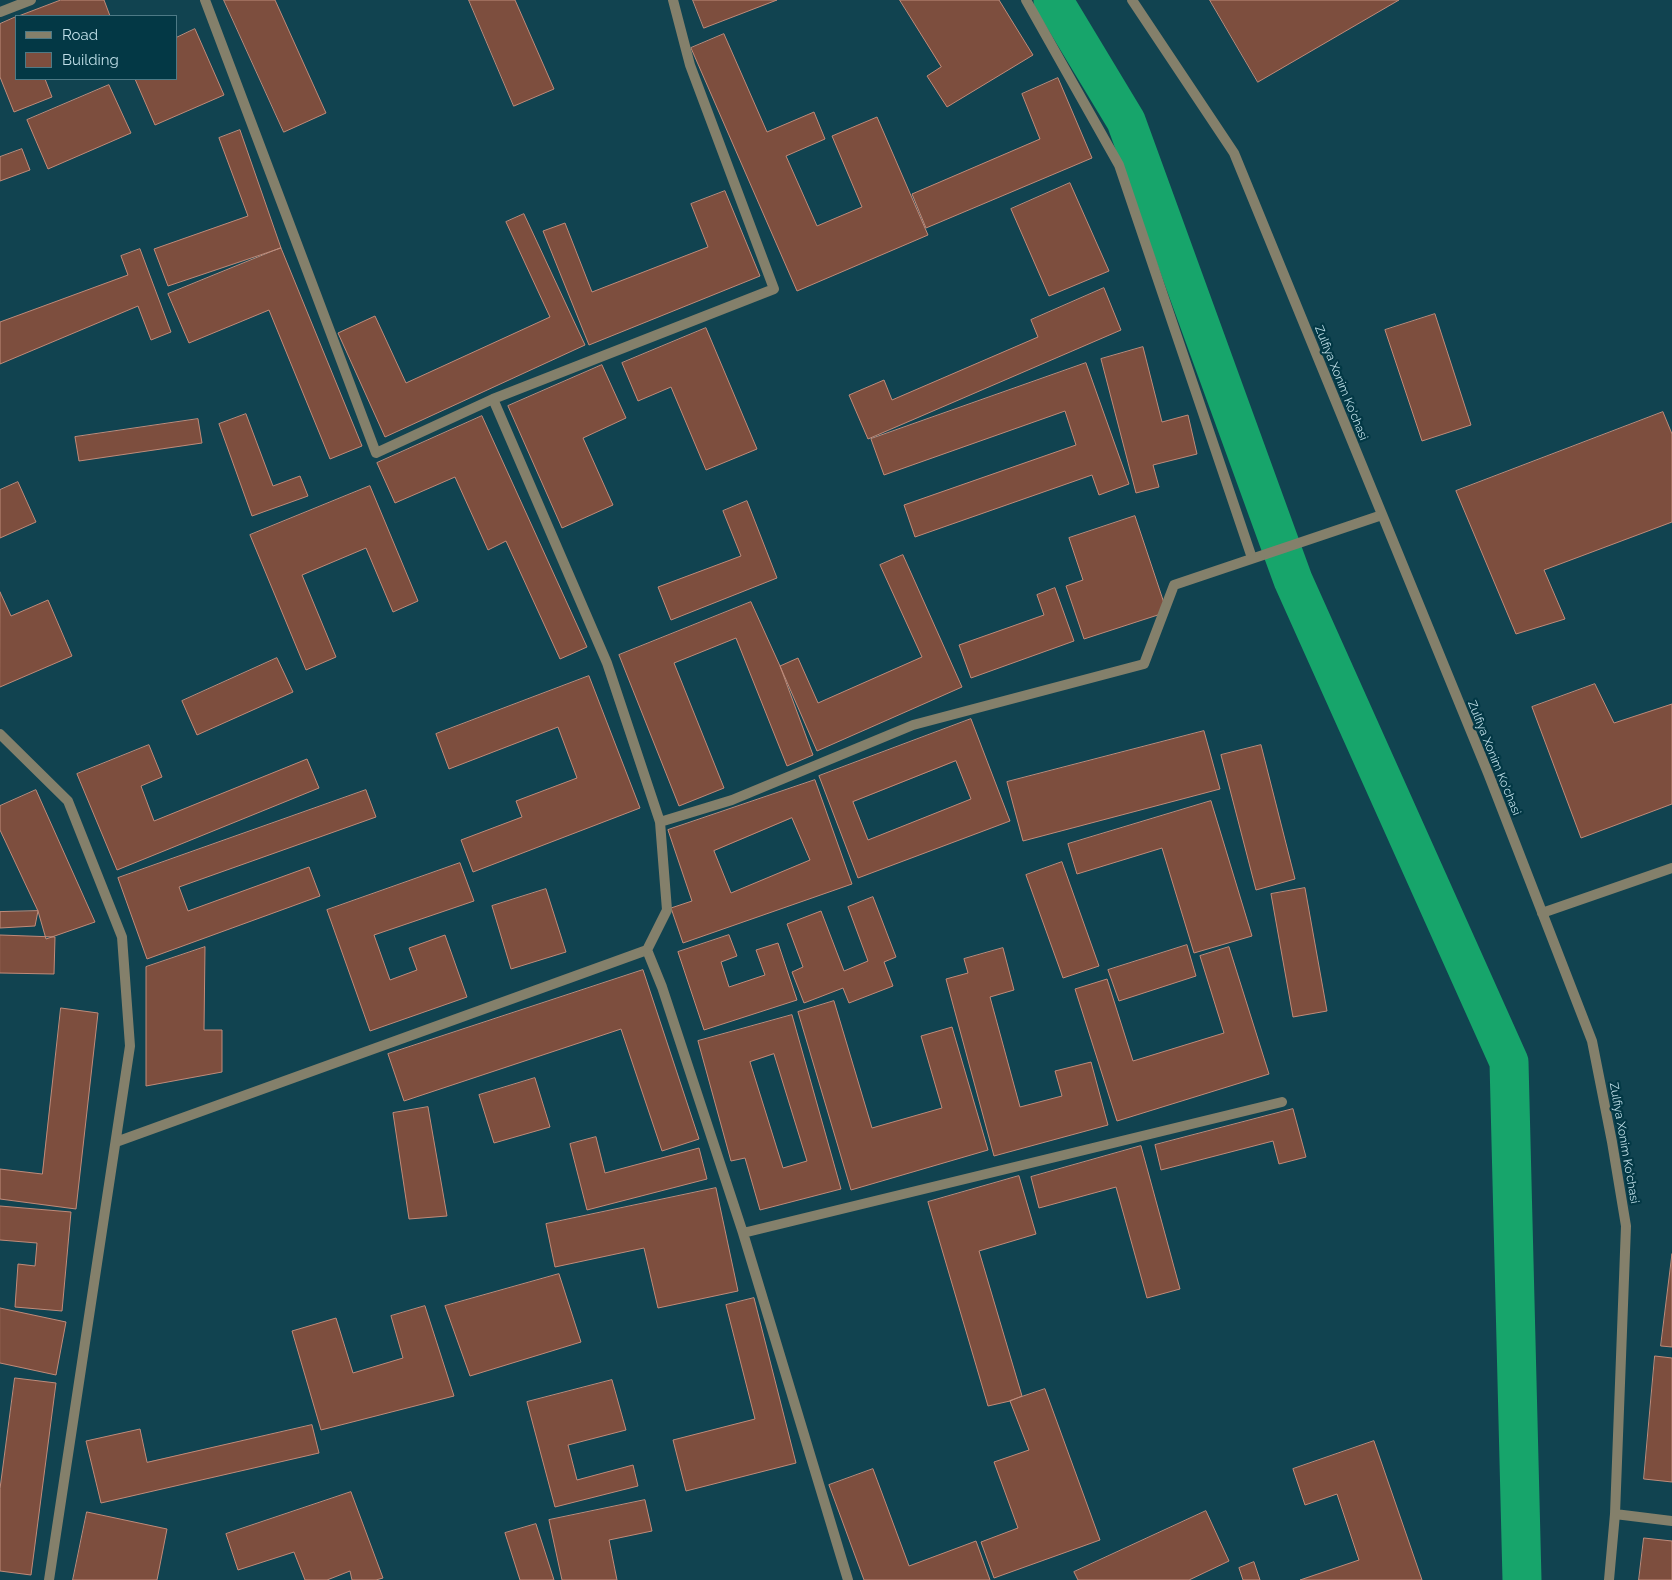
<!DOCTYPE html>
<html>
<head>
<meta charset="utf-8">
<style>
	body { margin:0 }
	#map { position:relative; width:1672px; height:1580px; overflow:hidden; background:#114350; font-family:Raleway,sans-serif }
	canvas { display:block }
	.legend { position:absolute; left:15px; top:15px; width:162px; height:65px; box-sizing:border-box; background:#033845; border:1px solid #4e7a86; margin:0; padding:6px 9px; list-style:none; font-size:15px; color:#bfdee7 }
	.legend li { display:flex; align-items:center; gap:10px; height:25px }
	.legend b { width:25px; border:1px solid #4e7a86 }
</style>
</head>
<body>
<div id="map">
<canvas width="1672" height="1580"></canvas>
<ul class="legend">
<li><b style="height:6px;background:#84806b"></b>Road</li>
<li><b style="height:14px;background:#7d4e3e"></b>Building</li>
</ul>
</div>
<script>
const g = document.querySelector('canvas').getContext('2d');
g.lineJoin = 'round';
function strokePath(path, color, width, dash) { g.strokeStyle = color; g.lineWidth = width; g.lineCap = dash ? 'butt' : 'round'; g.setLineDash(dash || []); g.stroke(path); }
function fill(path, color) { g.fillStyle = color; g.fill(path, 'evenodd'); }
function drawText(font, color, halo, rows, align = 'center') {
  g.font = font + ' Raleway,sans-serif'; g.lineWidth = 4.5; g.setLineDash([]); g.textBaseline = 'middle'; g.strokeStyle = halo; g.fillStyle = color; for (const [text, x, y, turn = 0] of rows) {
    g.save(); g.translate(x, y); g.rotate((+turn || 0) * Math.PI / 180); g.textAlign = isNaN(turn) ? turn : align; if (halo) g.strokeText(text, 0, 0); g.fillText(text, 0, 0); g.restore();
  }
}
strokePath(new Path2D(`
	M1053,0L1126,121L1293,580L1509,1062L1522,1580`), '#17a56b', 39);
const building = new Path2D(`
	M61,0H104L110,16H19Z
	M224,0H275L326,113L284,132Z
	M469,0H515L554,89L514,106Z
	M693,0H777L704,28Z
	M900,0H999L1033,55L947,107L927,76L941,67Z
	M1210,0H1399L1258,82Z
	M16,17V79H45L52,97L14,112L0,77V24Z
	M195,29L224,95L155,125L135,79H176V38Z
	M724,34L767,132L814,112L825,139L786,156L817,226L862,207L832,136L877,117L928,235L797,291L691,48Z
	M1058,78L1092,158L926,228L912,194L1040,139L1022,94Z
	M109,85L131,133L48,169L27,120Z
	M240,130L281,248L168,286L154,249L248,216L219,138Z
	M22,149L30,170L0,181V157Z
	M1070,183L1109,271L1049,296L1011,209Z
	M725,191L760,276L589,345L543,231L565,223L592,292L708,247L691,204Z
	M524,214L585,345L385,437L338,333L375,316L406,383L550,317L506,222Z
	M281,248L362,446L330,459L269,310L189,343L168,294Z
	M140,249L171,332L151,340L138,306L0,364V322L128,275L121,256Z
	M1104,288L1121,330L868,439L849,395L884,380L892,400L1038,337L1031,320Z
	M1435,314L1471,425L1422,441L1385,330Z
	M706,328L757,449L706,470L671,387L638,401L622,363Z
	M1143,347L1162,422L1188,415L1197,454L1153,465L1159,487L1136,493L1101,359Z
	M1086,363L1129,484L1099,495L1092,475L915,537L904,505L1076,445L1065,411L884,475L871,439Z
	M602,365L626,418L583,438L613,505L562,528L508,406Z
	M1663,412L1672,434V522L1544,570L1565,619L1516,634L1456,491Z
	M246,414L273,486L300,476L308,496L252,516L219,424Z
	M482,416L587,647L560,659L506,541L488,550L455,477L395,503L377,463Z
	M198,419L202,443L79,461L75,437Z
	M18,482L36,522L0,538V490Z
	M370,486L418,601L393,612L366,548L302,575L336,657L306,670L250,535Z
	M747,501L777,578L671,620L658,587L741,556L723,511Z
	M1135,516L1167,612L1084,639L1066,586L1083,580L1069,538Z
	M903,555L962,687L817,751L780,666L798,658L818,703L922,657L880,565Z
	M1055,588L1074,641L971,678L959,645L1044,615L1037,595Z
	M0,592L11,616L48,600L72,656L0,687Z
	M751,602L780,666L813,755L787,766L736,638L674,663L724,788L679,806L619,655Z
	M277,658L293,692L197,735L182,701Z
	M589,676L640,808L473,872L461,840L522,817L516,801L577,778L558,727L449,769L436,734Z
	M1595,684L1614,723L1672,704V804L1581,838L1532,707Z
	M971,719L1010,821L858,878L819,776ZM956,761L971,799L868,840L853,802Z
	M1204,731L1220,789L1023,841L1007,782Z
	M149,745L162,777L141,786L154,821L307,759L319,788L117,870L77,774Z
	M1261,745L1295,879L1256,890L1221,755Z
	M815,780L852,884L683,943L671,908L692,901L668,830ZM792,818L810,860L731,893L714,851Z
	M36,790L95,922L46,939L38,911L0,830V806Z
	M366,790L376,817L179,887L188,911L309,867L320,896L147,959L118,878Z
	M1211,801L1252,936L1194,953L1162,848L1077,874L1068,844Z
	M1062,862L1099,966L1063,978L1026,875Z
	M460,863L474,901L374,935L390,980L417,970L409,948L445,935L467,997L370,1031L327,910Z
	M1305,888L1327,1011L1293,1017L1271,894Z
	M546,889L566,952L511,969L492,906Z
	M873,897L896,957L884,962L893,986L849,1003L843,988L804,1003L792,972L803,967L787,924L821,911L844,971L868,961L848,907Z
	M38,911L35,926L0,928V912Z
	M0,935L55,937L54,974L0,973Z
	M729,935L737,956L721,962L729,987L765,975L756,950L778,943L797,1000L704,1030L678,952Z
	M1187,945L1196,976L1119,1001L1108,970Z
	M205,947L204,1030H222V1072L146,1086V967Z
	M1229,947L1269,1074L1117,1121L1075,989L1107,979L1133,1061L1224,1033L1200,956Z
	M1003,948L1014,990L990,997L1020,1107L1062,1096L1055,1071L1091,1062L1108,1125L994,1156L946,979L968,973L964,959Z
	M643,970L699,1139L662,1151L621,1029L404,1101L388,1054Z
	M834,1001L872,1128L942,1108L921,1036L952,1027L988,1150L851,1190L798,1012Z
	M61,1008L98,1013L76,1209L0,1199V1169L42,1174Z
	M792,1015L841,1189L760,1210L745,1158L731,1161L698,1041ZM774,1054L807,1161L783,1168L750,1062Z
	M535,1078L550,1127L494,1143L479,1095Z
	M428,1107L447,1216L409,1219L393,1113Z
	M1293,1109L1306,1157L1279,1164L1273,1141L1161,1170L1155,1145Z
	M596,1137L605,1173L699,1148L707,1179L587,1210L570,1144Z
	M1141,1146L1180,1289L1147,1298L1116,1187L1039,1208L1031,1177Z
	M1019,1176L1036,1234L979,1251L1022,1396L1010,1401L988,1406L928,1202Z
	M716,1188L738,1291L658,1308L644,1248L555,1267L546,1224Z
	M0,1206L71,1212L62,1311L15,1307L18,1264L35,1266L37,1243L0,1240Z
	M1672,1254V1347L1661,1346Z
	M559,1274L581,1342L470,1376L445,1306Z
	M754,1298L796,1463L686,1491L673,1440L755,1419L726,1305Z
	M425,1306L454,1396L321,1430L292,1331L336,1318L353,1373L403,1358L391,1316Z
	M0,1308L66,1322L56,1375L0,1363Z
	M1655,1356L1672,1358V1482L1644,1479Z
	M15,1378L56,1383L31,1575L0,1571V1489Z
	M612,1380L626,1430L568,1445L577,1480L633,1465L638,1486L555,1507L527,1402Z
	M1045,1389L1100,1540L994,1578L981,1542L1018,1528L994,1462L1029,1450L1010,1401Z
	M312,1425L319,1453L101,1503L86,1441L140,1429L147,1462Z
	M1374,1441L1422,1580H1300L1359,1560L1337,1494L1305,1505L1293,1469Z
	M873,1469L909,1566L976,1541L990,1580H864L829,1485Z
	M351,1492L383,1578L376,1580H352L350,1571L327,1580H305L294,1552L238,1570L226,1534Z
	M645,1500L652,1531L609,1540L617,1580H562L549,1520Z
	M1206,1511L1229,1561L1189,1580H1078L1074,1572Z
	M87,1512L167,1529L157,1580H73Z
	M536,1524L554,1580H520L505,1533Z
	M1644,1538L1672,1541V1580H1639Z
	M1254,1562L1260,1580H1243L1239,1568Z`);
fill(building, '#7d4e3e');
strokePath(building, '#c08b7a', 1);
strokePath(new Path2D(`
	M205,0L376,453L493,399L607,663L660,822
	M1026,0L1119,165L1252,558
	M1132,0L1234,153L1488,773L1592,1041L1612,1142L1626,1226L1615,1514L1609,1580
	M0,12L31,0
	M493,399L774,289L690,65L673,0
	M0,734L68,801L122,937L130,1046L49,1580
	M1542,913L1672,868
	M647,950L667,910L660,822L732,800L913,725L1144,664L1174,585L1382,515
	M116,1142L647,950L662,987L743,1233L1282,1102
	M743,1233L848,1580
	M1615,1514L1672,1521`), '#84806b', 10);
drawText('12px', '#bfdee7', '#033845', [
	["Zulfiya Xonim Ko'chasi",1341,383,68],
	["Zulfiya Xonim Ko'chasi",1494,758,68],
	["Zulfiya Xonim Ko'chasi",1624,1143,80]
]);
</script>
</body>
</html>
